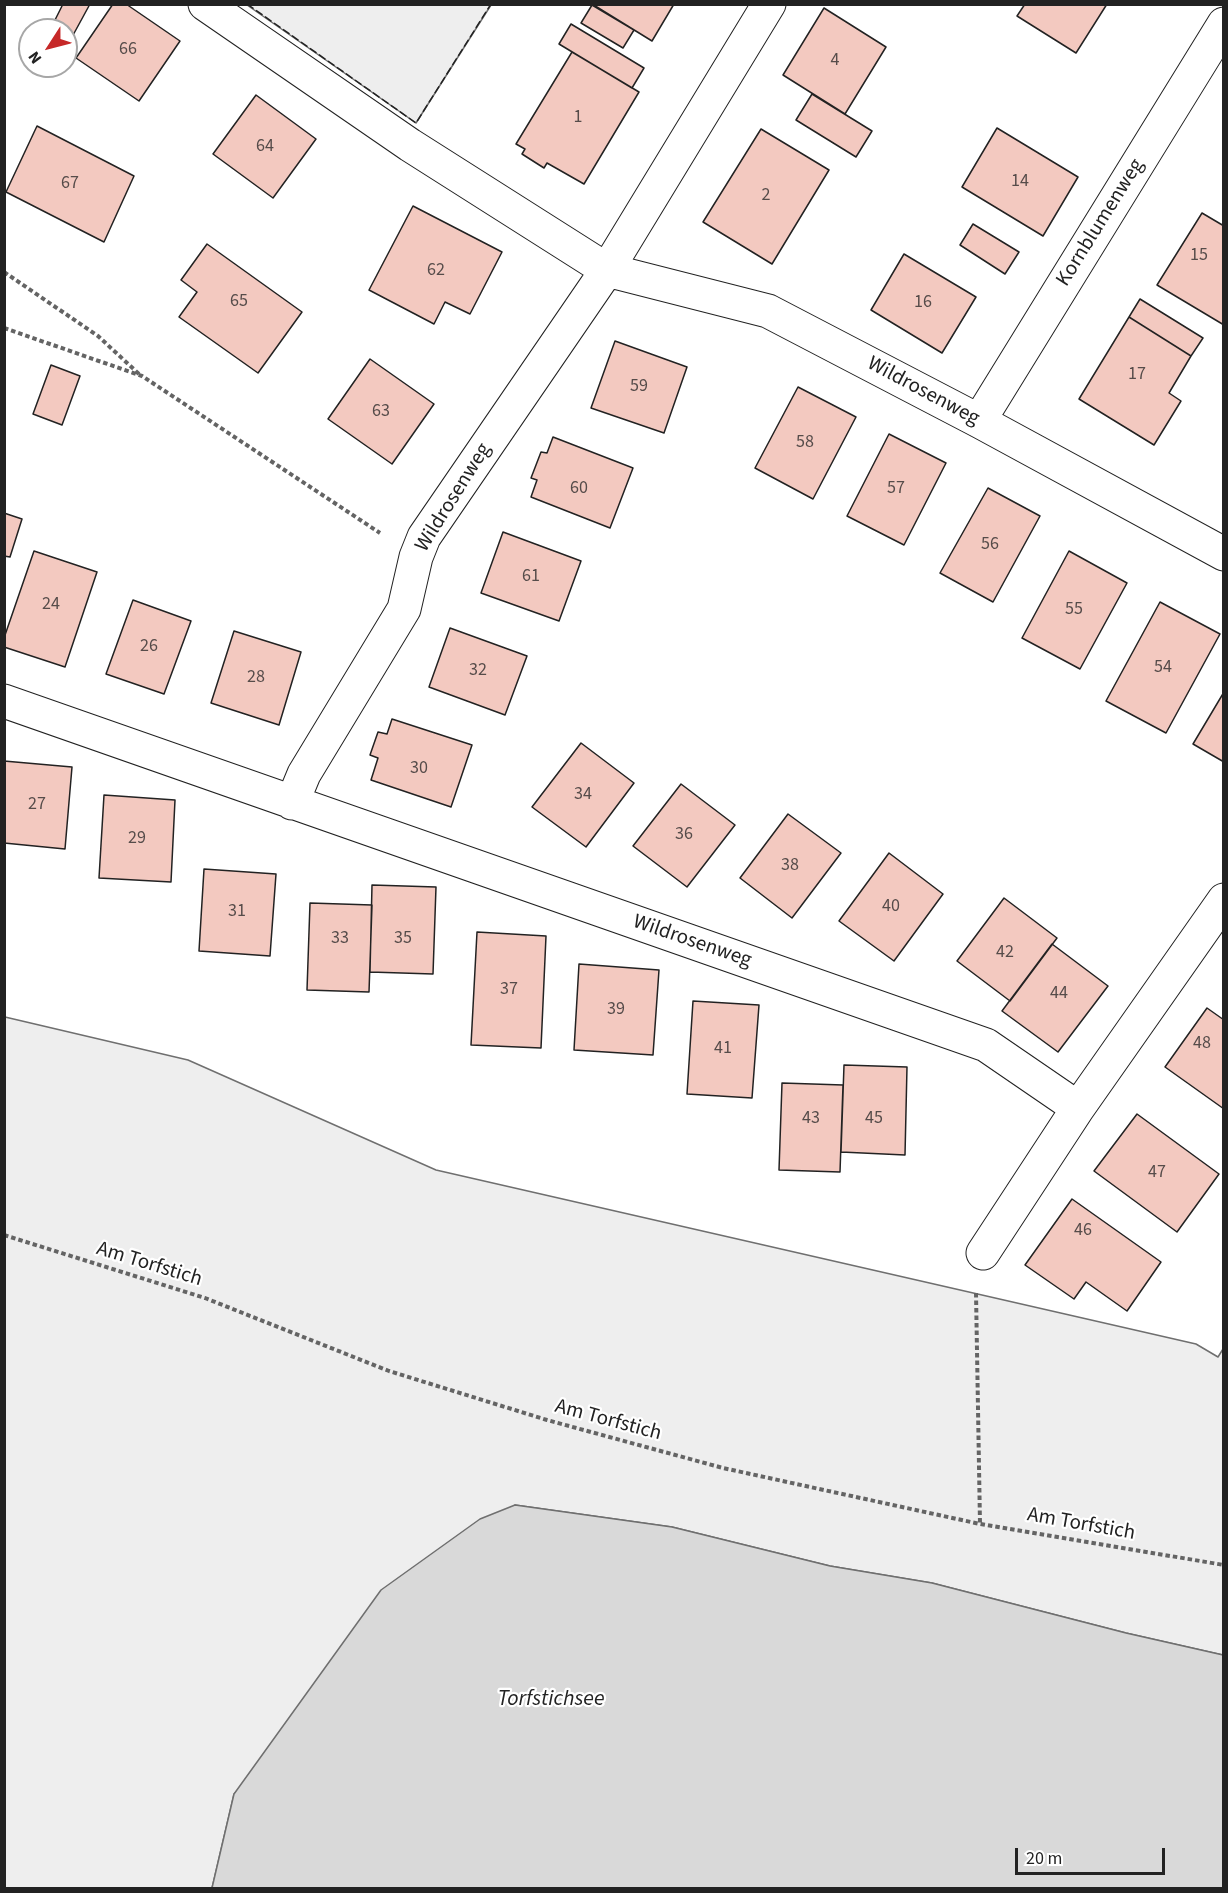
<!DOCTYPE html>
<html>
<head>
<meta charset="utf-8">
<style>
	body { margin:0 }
	#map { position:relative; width:1228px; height:1893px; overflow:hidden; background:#fff; font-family:"Source Sans 3",sans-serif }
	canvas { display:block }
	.frame { position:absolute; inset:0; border:6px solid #222; pointer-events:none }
	.north { position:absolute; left:18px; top:18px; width:60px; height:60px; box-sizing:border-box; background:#fff; border:2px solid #a7a7a7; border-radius:50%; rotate:234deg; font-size:16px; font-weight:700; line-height:24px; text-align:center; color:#222 }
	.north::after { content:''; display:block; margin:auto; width:21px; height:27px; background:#c62828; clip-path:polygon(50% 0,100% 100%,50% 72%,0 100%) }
	.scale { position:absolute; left:1015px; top:1848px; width:150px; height:27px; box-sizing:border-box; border:3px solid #222; border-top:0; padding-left:8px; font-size:18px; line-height:21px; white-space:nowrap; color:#222; -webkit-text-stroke:4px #fff; paint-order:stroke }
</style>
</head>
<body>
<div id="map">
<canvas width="1228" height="1893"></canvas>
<div class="frame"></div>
<div class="north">N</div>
<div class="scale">20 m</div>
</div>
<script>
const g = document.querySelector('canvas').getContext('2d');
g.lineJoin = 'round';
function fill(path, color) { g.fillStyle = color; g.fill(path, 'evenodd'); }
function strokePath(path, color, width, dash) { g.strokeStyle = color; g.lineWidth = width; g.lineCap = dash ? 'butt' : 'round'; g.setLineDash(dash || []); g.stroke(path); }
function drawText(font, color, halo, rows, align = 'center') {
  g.font = font + ' "Source Sans 3",sans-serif'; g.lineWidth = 4.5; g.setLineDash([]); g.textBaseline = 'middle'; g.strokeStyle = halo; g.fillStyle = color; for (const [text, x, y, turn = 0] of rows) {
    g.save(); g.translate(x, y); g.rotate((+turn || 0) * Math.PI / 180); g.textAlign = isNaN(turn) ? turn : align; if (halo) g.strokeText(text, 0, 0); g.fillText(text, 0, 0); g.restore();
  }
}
const green = new Path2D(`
	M247,5H491L416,123Z
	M5,1017L188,1060L436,1170L1196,1344L1218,1357L1223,1349V1655L1126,1633L932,1583L830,1566L672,1527L515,1505L234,1794L212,1888H5Z`);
fill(green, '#eee');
strokePath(green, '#6f6f6f', 1.5);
const water = new Path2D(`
	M515,1505L672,1527L830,1566L932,1583L1126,1633L1223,1655V1888H212L234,1794L381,1590L480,1519Z`);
fill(water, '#d9d9d9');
strokePath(water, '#6f6f6f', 1.5);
const building = new Path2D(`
	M63,4H90L66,48V30H50Z
	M113,4H126L180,41L139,101L76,58Z
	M592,4H674L652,41Z
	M1025,4H1107L1076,53L1017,16Z
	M592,5L634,30L623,48L581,23Z
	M824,8L886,47L845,114L783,75Z
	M571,24L644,68L632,88L559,44Z
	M572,52L639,92L584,184L547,163L544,168L522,154L525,149L516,144Z
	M812,94L872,131L856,157L796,120Z
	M256,95L316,139L273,198L213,154Z
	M37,126L134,176L104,242L6,192Z
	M997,128L1078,177L1043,236L962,187Z
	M761,129L829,170L772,264L703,222Z
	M413,206L502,252L470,314L445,302L434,324L369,290Z
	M1202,213L1224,226V325L1157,285Z
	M973,224L1019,252L1005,274L960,245Z
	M207,244L302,312L258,373L179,317L197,292L181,280Z
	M904,254L976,297L942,353L871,310Z
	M1140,299L1203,338L1191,356L1129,317Z
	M1129,317L1191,356L1169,393L1181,401L1154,445L1079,399Z
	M615,341L687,367L664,433L591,408Z
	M370,359L434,404L392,464L328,419Z
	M51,365L80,376L62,425L33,414Z
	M798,387L856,417L813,499L755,468Z
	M889,434L946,463L904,545L847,516Z
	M553,437L633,468L610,528L531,497L537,480L531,478L541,452L547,453Z
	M988,488L1040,516L993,602L940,573Z
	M4,513L22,519L10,557L4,556Z
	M503,532L581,561L559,621L481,593Z
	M34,551L97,572L65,667L4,647V638Z
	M1069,551L1127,583L1080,669L1022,638Z
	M133,600L191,621L164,694L106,674Z
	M1160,602L1220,634L1166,733L1106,701Z
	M450,628L527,656L505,715L429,687Z
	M234,631L301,652L279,725L211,703Z
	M1224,692V762L1193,744Z
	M392,719L472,745L451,807L371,780L378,758L370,755L378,732L387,734Z
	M581,743L634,783L586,847L532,807Z
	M4,761L72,767L65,849L4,843Z
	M681,784L735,825L687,887L633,846Z
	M104,795L175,800L171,882L99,878Z
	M788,814L841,853L792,918L740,878Z
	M889,853L943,894L894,961L839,921Z
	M204,869L276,874L270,956L199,951Z
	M372,885L436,887L433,974L370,972Z
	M1004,898L1057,938L1010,1001L957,961Z
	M310,903L372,905L369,992L307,990Z
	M477,932L546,936L541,1048L471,1045Z
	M1052,944L1108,986L1058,1052L1002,1011Z
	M579,964L659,970L653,1055L574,1050Z
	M693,1001L759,1005L752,1098L687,1094Z
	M1207,1008L1224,1020V1109L1165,1067Z
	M844,1065L907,1067L905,1155L841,1152Z
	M782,1083L843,1085L840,1172L779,1170Z
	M1137,1114L1219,1174L1177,1232L1094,1171Z
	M1072,1199L1161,1262L1127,1311L1086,1282L1074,1299L1025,1265Z`);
fill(building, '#f3c9c0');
strokePath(building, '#222', 1.5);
const street = new Path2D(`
	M205,4L410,145L607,270L768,311L979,421L1224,554
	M979,421L1224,24
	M4,701L986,1045L1078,1108L1224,900
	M292,803L304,774L404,609L416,557L424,537L607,270L769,4
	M983,1253L1078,1108`);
strokePath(street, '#222', 35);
strokePath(new Path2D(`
	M4,272L98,336L139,374
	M4,328L142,376L380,533
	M4,1235L205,1298L389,1371L547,1420L723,1468L980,1524L1224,1565
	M976,1293L980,1524`), '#646464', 4, [4.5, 3]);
strokePath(street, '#fff', 33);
strokePath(new Path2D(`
	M247,4L416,123L491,4`), '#222', 1.5, [8, 3]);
drawText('18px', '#564c4a', null, [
	["66",128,50],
	["4",835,61],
	["1",578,118],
	["64",265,147],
	["14",1020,182],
	["67",70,184],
	["2",766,196],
	["15",1199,256],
	["62",436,271],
	["65",239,302],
	["16",923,303],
	["17",1137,375],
	["59",639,387],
	["63",381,412],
	["58",805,443],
	["60",579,489],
	["57",896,489],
	["56",990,545],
	["61",531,577],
	["24",51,605],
	["55",1074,610],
	["26",149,647],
	["54",1163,668],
	["32",478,671],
	["28",256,678],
	["30",419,769],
	["34",583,795],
	["27",37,805],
	["36",684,835],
	["29",137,839],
	["38",790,866],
	["40",891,907],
	["31",237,912],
	["33",340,939],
	["35",403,939],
	["42",1005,953],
	["37",509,990],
	["44",1059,994],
	["39",616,1010],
	["48",1202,1044],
	["41",723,1049],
	["43",811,1119],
	["45",874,1119],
	["47",1157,1173],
	["46",1083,1231]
]);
drawText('21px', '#222', '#fff', [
	["Kornblumenweg",1101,223,-58],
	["Wildrosenweg",923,392,28],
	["Wildrosenweg",454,498,-58],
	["Wildrosenweg",692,942,19],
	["Am Torfstich",149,1265,17],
	["Am Torfstich",608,1421,15],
	["Am Torfstich",1081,1525,10]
]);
drawText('italic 22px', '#222', '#fff', [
	["Torfstichsee",551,1700]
]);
</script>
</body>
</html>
